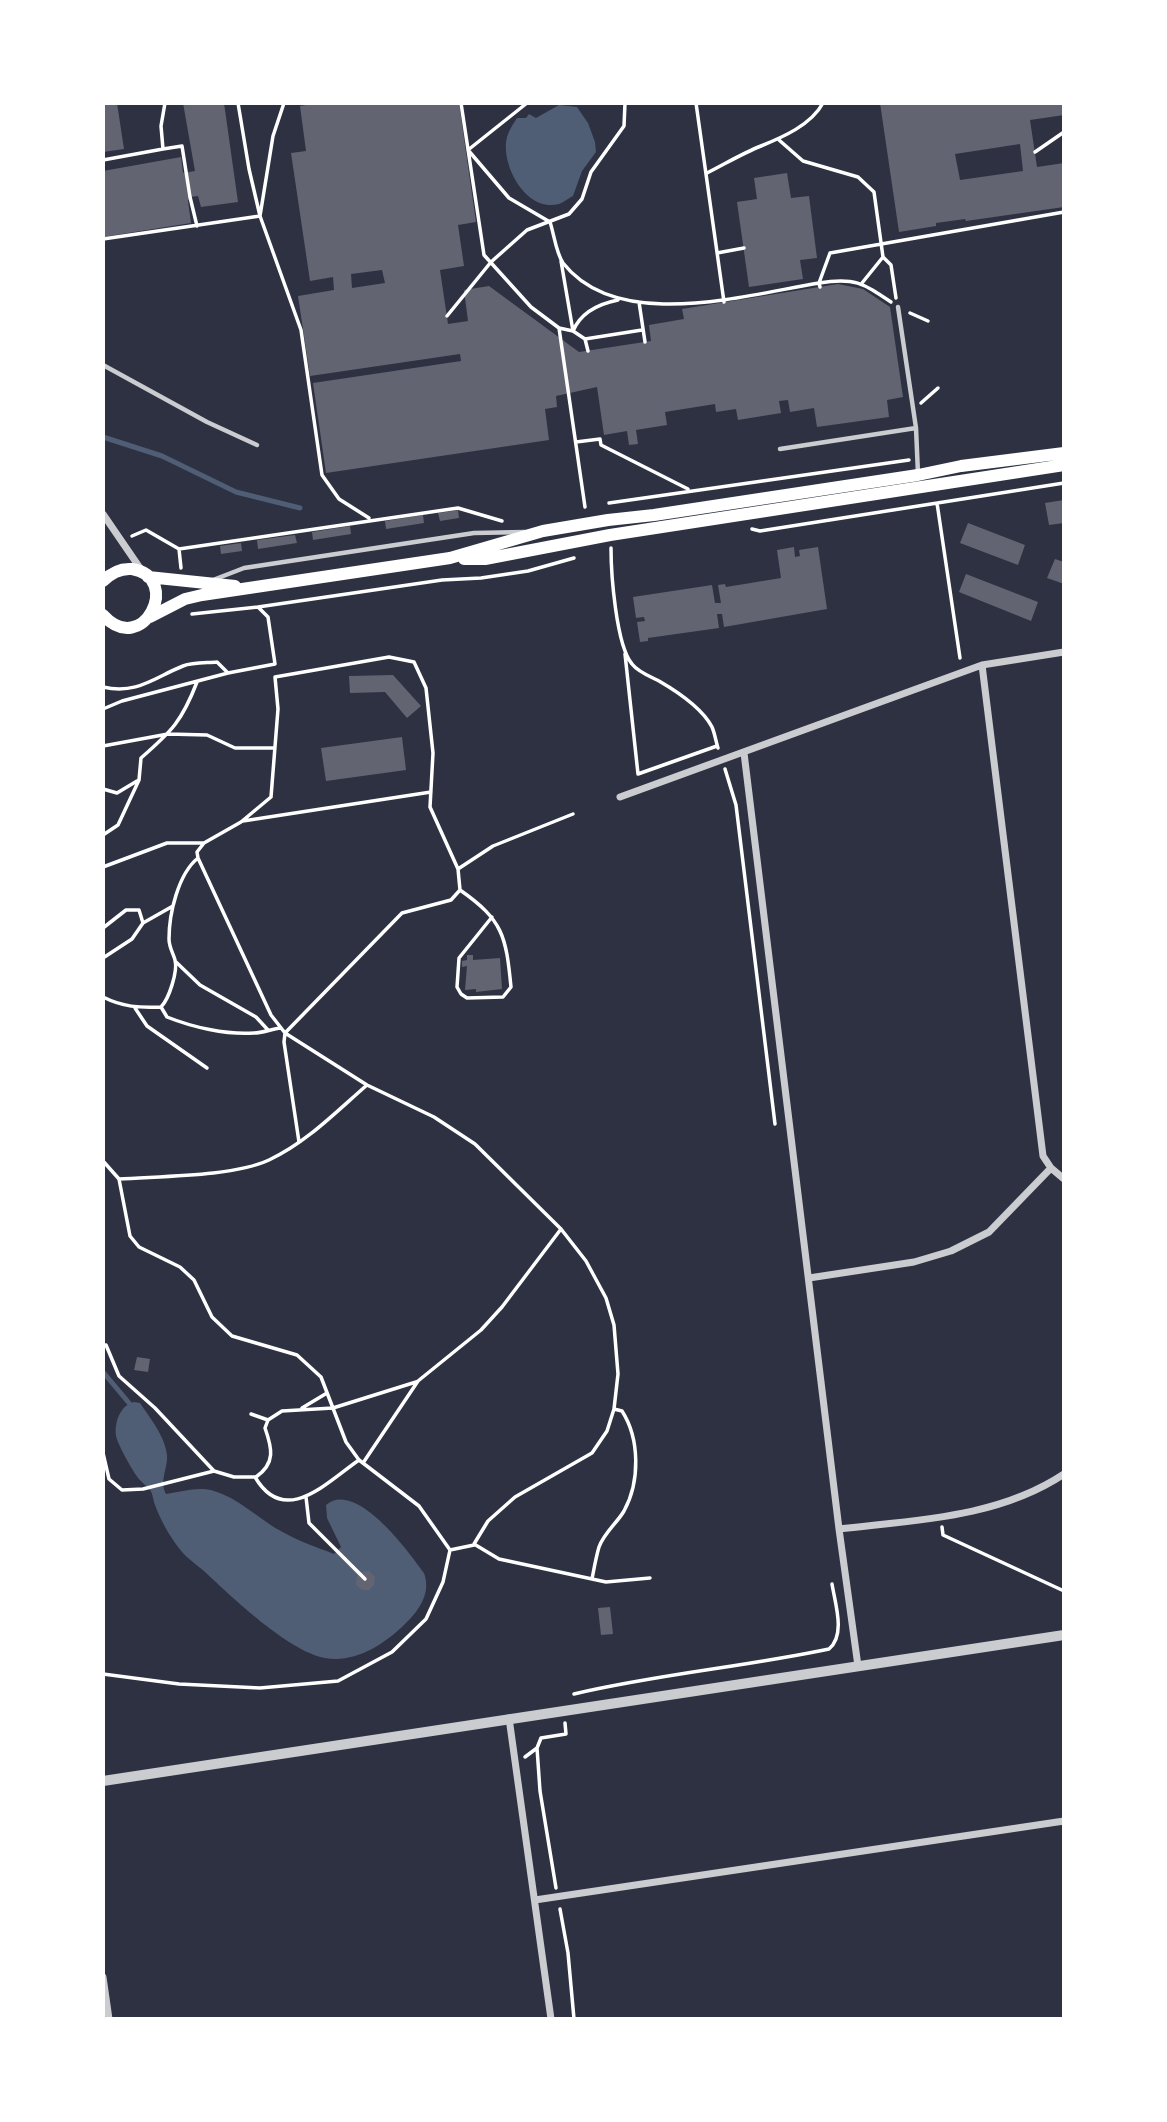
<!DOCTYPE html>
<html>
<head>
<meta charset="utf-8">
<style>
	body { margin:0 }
	#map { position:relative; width:1167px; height:2122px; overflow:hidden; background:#2d3142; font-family:"Libre Baskerville",serif }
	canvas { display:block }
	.frame { position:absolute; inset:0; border:105px solid #fff; pointer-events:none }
</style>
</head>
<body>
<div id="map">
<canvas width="1167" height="2122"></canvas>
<div class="frame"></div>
</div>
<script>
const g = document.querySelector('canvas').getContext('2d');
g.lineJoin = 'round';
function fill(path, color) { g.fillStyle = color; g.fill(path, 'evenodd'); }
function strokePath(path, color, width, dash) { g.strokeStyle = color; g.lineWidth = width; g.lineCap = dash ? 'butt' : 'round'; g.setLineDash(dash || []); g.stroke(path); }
fill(new Path2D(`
	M559,105L577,107L588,123L595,142L596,152L582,171L573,196C569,198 564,202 559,204C526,213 500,164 507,137C509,130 514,123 517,118H526L529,114L536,118Z
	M134,1402L140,1403C150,1418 165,1436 167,1455C168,1468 159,1481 166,1494C181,1492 199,1486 214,1491C238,1498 258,1518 279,1530C296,1540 316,1547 334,1554L341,1547L327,1518L326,1505C356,1479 409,1552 424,1573C432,1595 417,1613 402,1627C381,1646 355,1663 325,1658C288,1651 233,1598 205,1572C196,1564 185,1557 178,1547C169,1535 160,1519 155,1505C153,1500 153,1494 150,1490C147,1486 142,1483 139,1479C133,1472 118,1445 116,1436C114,1423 120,1405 134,1402Z`), '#4f5d75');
strokePath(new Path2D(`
	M103,437L162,456L236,492L300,508
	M103,1372L129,1403`), '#4f5d75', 5);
fill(new Path2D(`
	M103,103H117L124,149L103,152Z
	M183,103H224L238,202L201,207L198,196L190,197L188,201L191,223L103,237V171L181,157L183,173L195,171Z
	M319,103H459L476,222L458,225L464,266L440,270L448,324L468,321L464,290L489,286L579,352L651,341L649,325L684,319L682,309L838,284L863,289L890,307L903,397L887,400L889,417L817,427L814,408L790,412L788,400L779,401L781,413L738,420L736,409L716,412L715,404L665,412L667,425L636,430L638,444L629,445L627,431L604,435L597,387L556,396L557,407L545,409L549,440L326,473L313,383L461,361L460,354L310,376L298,296L334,290L333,277L310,281L291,153L306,151L300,106ZM382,270L385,283L352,288L351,274Z
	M880,103H1063L1064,115L1030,120L1037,167L1064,163V207L966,221L965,219L936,223V226L899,232ZM1020,144L1023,171L960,180L955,154Z
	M787,173L791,198L809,196L817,258L800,260L803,279L749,287L737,202L757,199L754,178Z
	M1064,500V523L1049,525L1045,503Z
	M458,510L459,518L440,521L438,513Z
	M423,515L424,523L386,529L385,521Z
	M968,523L1025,545L1018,565L960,543Z
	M350,526L351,534L313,540L312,532Z
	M295,535L297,543L258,549L257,540Z
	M241,543L242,551L221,554L220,546Z
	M794,547L795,557L800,556L799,550L818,547L827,609L724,627L722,614H717L719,628L648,638V641L640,642L637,622L645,621L644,617L636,618L633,597L712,585L715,603H721L718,585L725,584L726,587L781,578L777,550Z
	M1055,559L1064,562V584L1047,578Z
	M966,574L1038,602L1031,621L959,592Z
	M393,675L421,706L407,718L385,692L350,693L349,676Z
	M402,737L406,770L326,781L321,748Z
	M467,955H473V960L500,958L502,989L476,992V989L465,990L467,966L462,967V961L467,960Z
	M137,1357L150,1359L148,1372L134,1370Z
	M339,1550L360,1572L369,1571L375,1577L374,1585L369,1590H362L356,1585L357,1575L336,1553Z
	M610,1607L613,1634L601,1635L598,1608Z`), '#626471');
strokePath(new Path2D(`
	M284,103L273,136L260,216L301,330L322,475L339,499L369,518
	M461,103L484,255L531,307L559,328L573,331L561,261
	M527,103L468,150L509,198L550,222C554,234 556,253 563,263C618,333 745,295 819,283L830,253L1064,212
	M696,103L724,302
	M779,140L803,161L858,177L874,192L883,257L862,283
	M163,149L182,146L190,197L197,226
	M1035,152L1064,132
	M103,160L163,149L161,126L165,103
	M707,173C725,164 743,153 761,146C783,137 811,125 823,103
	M103,239L260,216L249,169L238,103
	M717,253L744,248
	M883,257L891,265L896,298
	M820,287L819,283C854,277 863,283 891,302
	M639,302L645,342
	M910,313L928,321
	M447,316L491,262L527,230L569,214L582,199L591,172L624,126L625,103
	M559,328L585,507
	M585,339L573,331C581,312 598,304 618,300
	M588,351L585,339L642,330
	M921,403L938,388
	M576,442L600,439L601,445L688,489
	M609,503L909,460
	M937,503L960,658
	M752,529L760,531L1064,483
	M132,536L146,530L179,549L458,508L502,521
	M611,548C611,573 616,645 632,664C638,672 651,677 659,681C678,692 702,708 712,727C715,734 716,742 718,748
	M179,549L181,568
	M258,607L442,580L481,578L528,571L574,558
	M625,654L638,774L717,746
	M103,687C137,695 155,677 183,666C193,662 207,663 217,662L228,673
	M103,709L122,701L228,673L275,664L268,617L258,607L192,614
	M103,746L168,734L207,735L235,748H275
	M725,769L736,805L775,1124
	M103,789L117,793L137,781
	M243,821L431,792
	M103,835L118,825L139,780L141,758C172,731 182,721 197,682
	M103,867L167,843H204
	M458,869L493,846L573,814
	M460,890C503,920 506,936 511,987L503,997L467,998L461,994L457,987L459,958L492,917
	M143,923L173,906
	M103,928L126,910H139L143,923L132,939L103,958
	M176,962L200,985L256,1017L268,1030
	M103,997C123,1007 139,1008 161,1007C169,999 178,971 175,960C173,953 169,947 169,939C169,914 178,874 198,858
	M161,1007L167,1017C192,1027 226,1035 254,1033C262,1033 272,1029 281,1028
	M135,1008L147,1026L207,1068
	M299,1142L284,1042L285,1033L271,1015L198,858L197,852L204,843L241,822L271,797L278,709L275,677L389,657L414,662L426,688L433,753L430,807L458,869L460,890L451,900L402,913L285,1033L367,1085L434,1117L475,1144L561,1229L586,1261L606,1298L614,1325L618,1374L614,1409L607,1431L592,1453L515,1497L488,1521L474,1544L499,1559L606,1582L650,1578
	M103,1161L119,1179L130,1236L139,1247L180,1267L194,1280L212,1317L232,1336L297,1355L321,1377L346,1442L359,1460L419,1506L450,1550
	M119,1179C160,1176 232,1177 269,1160C306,1143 337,1111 367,1085
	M103,1346L106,1345L119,1376L155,1408L214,1471
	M302,1408L327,1393
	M103,1409V1412
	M251,1414L268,1420
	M103,1453L109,1479L122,1490L143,1489L214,1471L234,1477H255C285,1528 327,1482 359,1460
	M363,1463L418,1381L481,1330L502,1307L561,1229
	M256,1477C276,1463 272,1448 265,1428L268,1420L282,1411L333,1408L416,1382
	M306,1497L309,1523L365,1579
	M942,1527L943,1535L1064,1591
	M592,1579C594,1569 596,1557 599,1547C604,1533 617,1523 624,1511C640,1482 640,1439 622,1411L614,1409
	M103,1674L179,1684L260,1688L338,1681L392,1652L426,1619L443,1582L450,1550L474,1545
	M574,1694C658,1674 744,1667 829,1649C846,1635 835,1603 832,1584
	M537,1748L540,1791L556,1888
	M525,1757L537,1748L541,1738L566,1734L565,1723
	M560,1909L568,1953L574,2019`), '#fff', 3.5);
strokePath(new Path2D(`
	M898,307L916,428L918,474
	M103,365L207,422L257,445
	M780,449L916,428
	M213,580L244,568L474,533L525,532`), '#caccd0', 4.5);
strokePath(new Path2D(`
	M103,514L142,571
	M982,665L1043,1156L1051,1168L1064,1179
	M744,753L839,1529L858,1666
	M620,797L982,665L1064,652
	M809,1278L914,1262L951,1251L989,1232L1051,1168
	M839,1529C915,1520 998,1518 1064,1474
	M509,1718L551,2019
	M535,1900L1064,1821
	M103,1977L109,2019`), '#caccd0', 7);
strokePath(new Path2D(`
	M103,1781L1064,1635`), '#caccd0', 10);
strokePath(new Path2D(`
	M464,559H485L610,535L1064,465
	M148,577L235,586
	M103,581C111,573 120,568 132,569C183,577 143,659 103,615
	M150,617L185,599L202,595L450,558L543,531L608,520L654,515L918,475L961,466L1064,453`), '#fff', 12);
</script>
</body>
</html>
